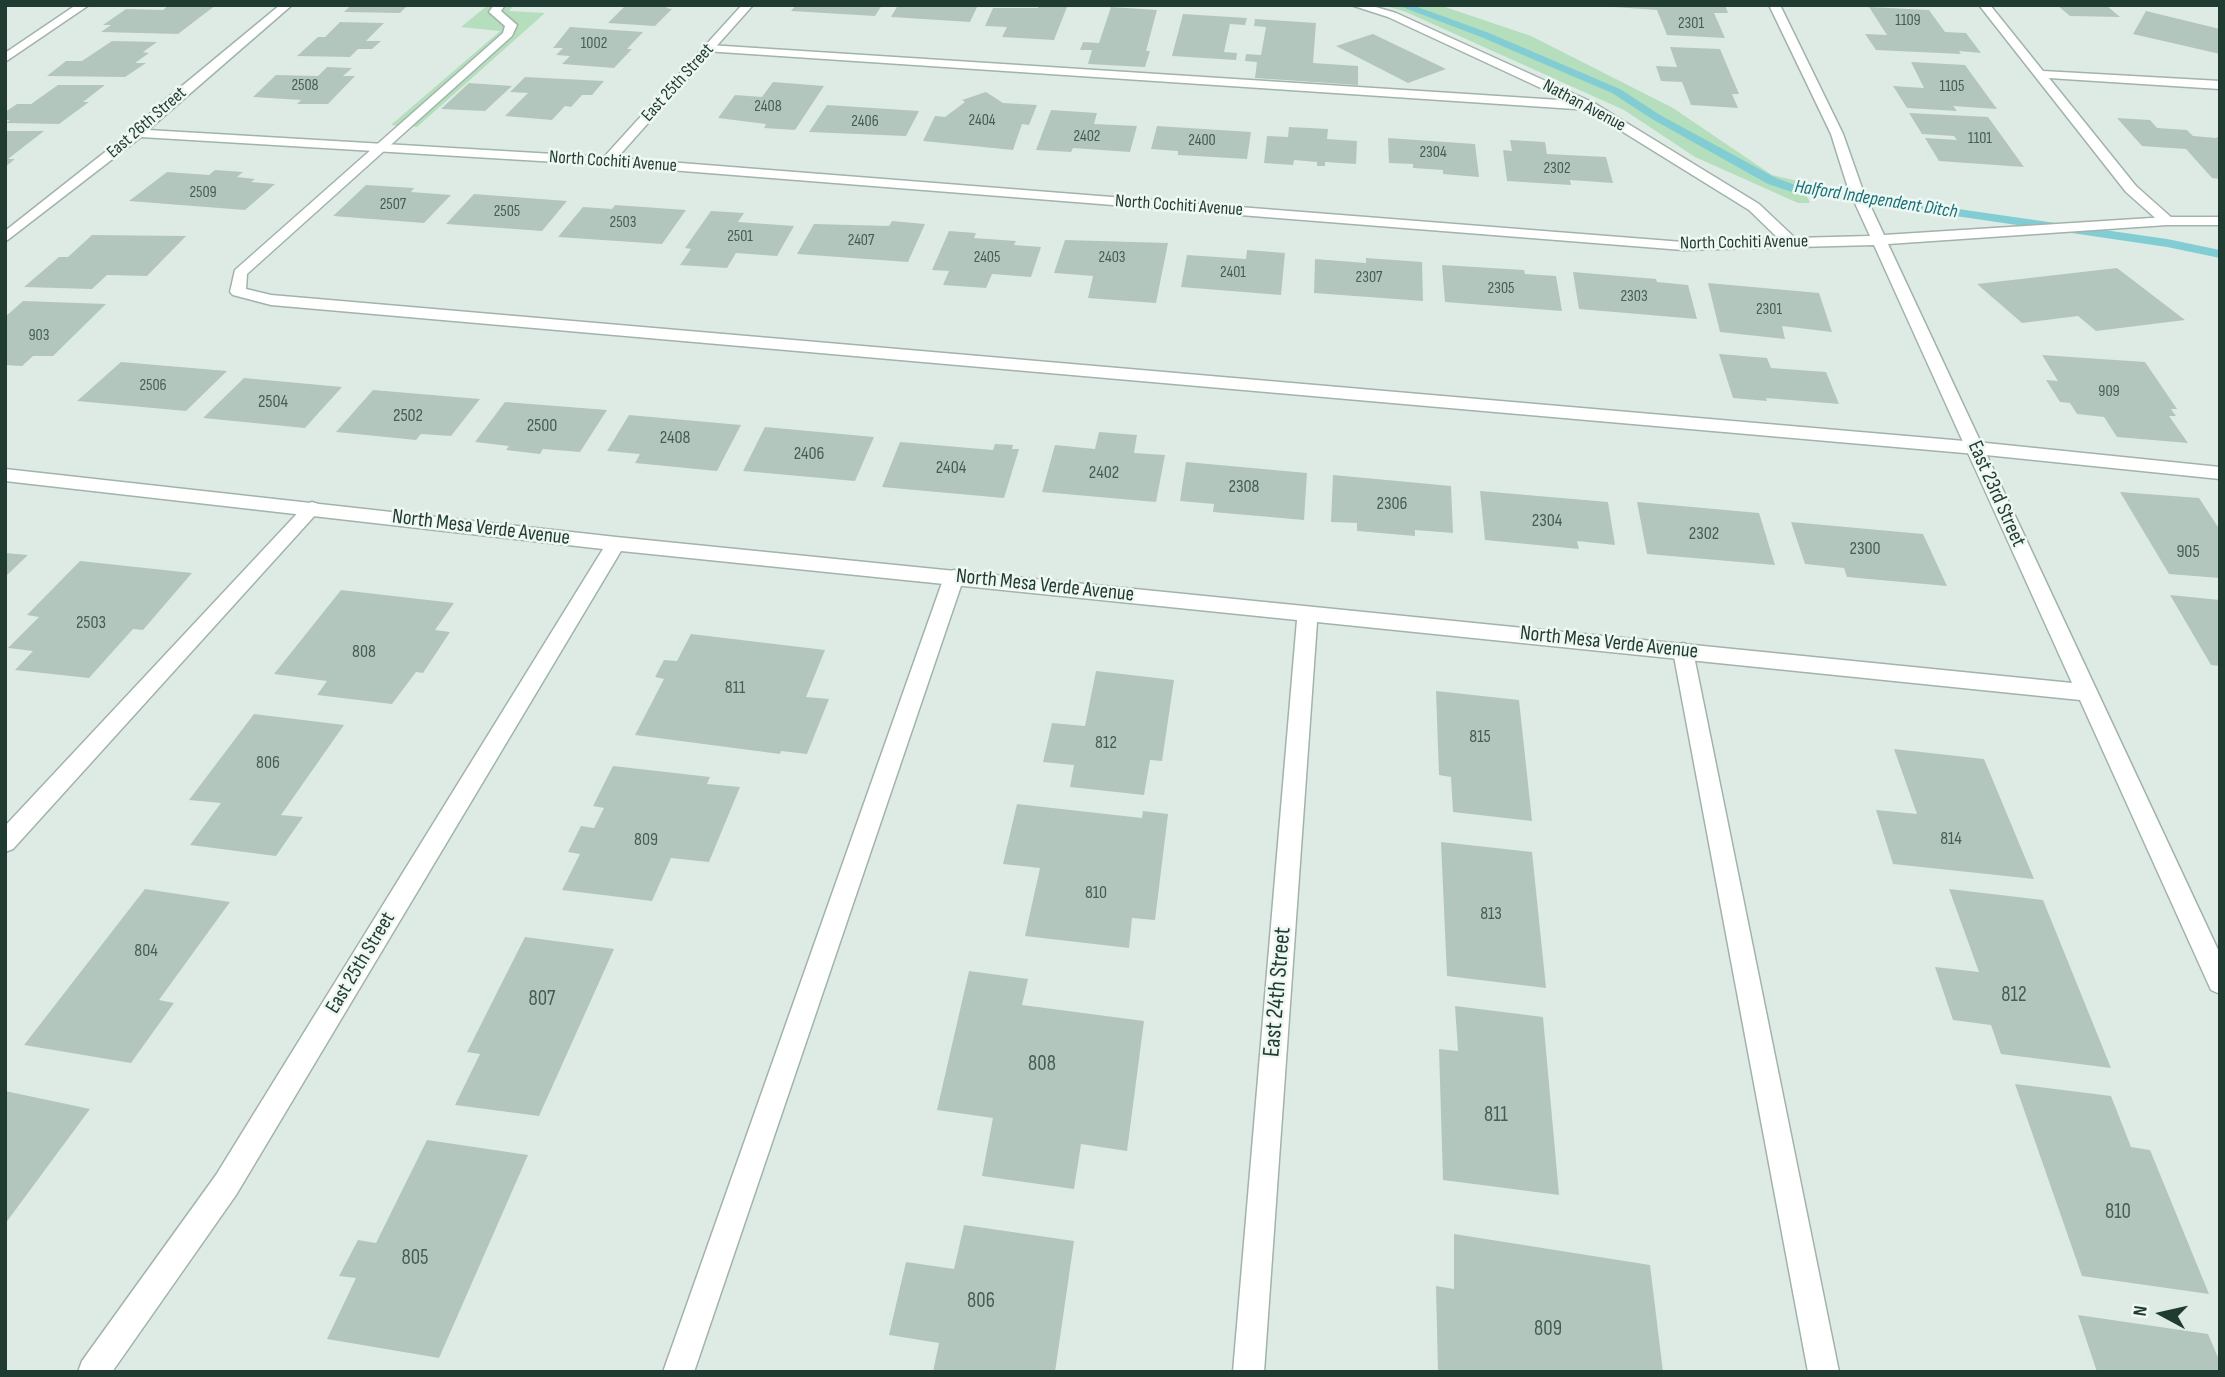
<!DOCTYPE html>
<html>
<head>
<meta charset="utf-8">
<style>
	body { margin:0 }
	#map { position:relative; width:2225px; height:1377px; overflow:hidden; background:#deebe4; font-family:"Sofia Sans Condensed",sans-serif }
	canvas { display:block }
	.frame { position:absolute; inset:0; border:7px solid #1f3b32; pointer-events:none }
	.north { position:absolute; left:2127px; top:1279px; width:70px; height:70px; -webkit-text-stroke:5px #eff7f2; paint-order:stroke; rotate:278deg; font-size:19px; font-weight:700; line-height:28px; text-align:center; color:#1f3b32 }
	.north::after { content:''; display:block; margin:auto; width:24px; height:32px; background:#1f3b32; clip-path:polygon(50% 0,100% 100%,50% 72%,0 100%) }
</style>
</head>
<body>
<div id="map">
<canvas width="2225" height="1377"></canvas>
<div class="frame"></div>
<div class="north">N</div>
</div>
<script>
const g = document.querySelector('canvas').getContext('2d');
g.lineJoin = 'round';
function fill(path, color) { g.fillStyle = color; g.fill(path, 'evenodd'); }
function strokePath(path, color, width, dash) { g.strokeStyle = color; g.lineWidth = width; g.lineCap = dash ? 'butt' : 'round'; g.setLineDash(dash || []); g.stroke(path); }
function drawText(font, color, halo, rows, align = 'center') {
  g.font = font + ' "Sofia Sans Condensed",sans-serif'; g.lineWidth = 5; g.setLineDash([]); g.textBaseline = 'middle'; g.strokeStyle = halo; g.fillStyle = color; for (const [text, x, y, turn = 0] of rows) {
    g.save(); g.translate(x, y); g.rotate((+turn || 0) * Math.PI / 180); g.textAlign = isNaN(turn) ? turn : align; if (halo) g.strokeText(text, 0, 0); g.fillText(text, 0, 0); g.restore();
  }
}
fill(new Path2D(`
	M488,5H514L509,11L545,13L417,127L391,125L500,31L461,27Z
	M1383,5H1439L1531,36L1673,108L1772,175L1810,184L1806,194L1810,203H1798L1695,157L1624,110L1406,12Z`), '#b5debd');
fill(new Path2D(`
	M1397,5H1412L1489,33L1620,89L1660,115L1776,178L1798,186L2167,239L2220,250V258L2167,247L1792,192L1768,184L1652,119L1612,93L1481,37Z`), '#82cdd4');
fill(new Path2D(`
	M169,5H216L178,34L101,32L111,25H103L126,9L163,10Z
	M351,5H408L400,13L344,12Z
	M626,5H670L666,8L672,9L655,26L608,23Z
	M796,5H882L875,16L791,11Z
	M898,5H978L970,22L891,17Z
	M1039,5L1067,7L1054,40L1002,37L1007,27L985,26L993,8H1038Z
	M1614,5H1725L1728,13H1714L1725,38L1667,35L1657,10L1614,7Z
	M2057,5H2106L2120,17L2070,16Z
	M1111,7L1157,10L1146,51H1150L1145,67L1088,64L1092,50H1080L1083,42L1099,43Z
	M1869,7L1929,10L1945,32L1966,33L1981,53L1959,51L1961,54L1876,50L1865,34L1887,35Z
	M2146,11L2220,29V54L2133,34Z
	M1183,14L1247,18L1245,25L1230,24L1224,52L1237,53L1236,60L1172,56Z
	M1255,19L1316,23L1313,63L1358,66V85L1255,78L1257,62L1245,61L1246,54L1261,55L1266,27L1254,26Z
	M340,22L384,23L366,41H381L372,49H358L350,57L297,56L318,37H325Z
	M570,27L643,32L627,49H632L614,68L562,64L570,56L556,55L563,48H553Z
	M1373,34L1446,69L1408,83L1336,46Z
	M112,41L157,42L143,52L149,53L135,63H146L125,77L47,76L66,61H82Z
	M1670,47L1720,49L1739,94H1732L1738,108L1691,105L1682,82L1661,81L1656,66L1677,67Z
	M1911,62L1965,65L1997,109L1953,106L1957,111L1907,108L1893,86L1924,88Z
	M327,67L352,68L343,76H355L328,104H297L301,100L253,97L276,75L318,76Z
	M525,77L604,81L592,95H582L571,107L565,106L552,120L505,116L528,93L510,92Z
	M773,82L824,86L795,130L764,128L766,124L718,118L735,95L762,97Z
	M469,83L512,86L485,111L441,109Z
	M58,85H105L83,102H89L59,124L6,123L10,120H5V112L17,104H31Z
	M986,92L1003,103L1037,105L1029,125L1022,124L1013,150L923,141L935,116L945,117L965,102L962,100Z
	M827,105L919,111L906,136L809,132Z
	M1051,110L1097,113L1094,124L1137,126L1130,152L1073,148L1071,152L1036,150Z
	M1909,113L1988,117L2024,167L1939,161L1925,138L1957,140L1954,136L1922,134Z
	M2117,118L2150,120L2157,128L2187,130L2193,136L2216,138L2220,135V179L2212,178L2186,149L2142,146Z
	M1157,126L1251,132L1247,159L1178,155V151L1151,149Z
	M1289,127L1328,129L1327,139L1357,141L1356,164L1325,162V166H1317V162L1294,160L1293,165L1264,163L1267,136L1288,137Z
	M5,131H44L8,159H15L5,167Z
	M1388,138L1475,144L1479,177L1443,174V170L1413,168V164L1389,163Z
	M1510,140L1545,142L1547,154L1606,157L1613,183L1570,180L1571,185L1507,181L1503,150L1512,151Z
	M215,170L243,172L237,177L255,179L251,182L275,184L245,210L129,201L167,172L209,175Z
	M366,185L414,188L411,192L451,195L424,223L333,216Z
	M474,194L567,201L542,231L446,224Z
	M615,205L686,210L662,244L558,237L583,207L612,209Z
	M711,211L744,213L738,222L794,226L777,256L736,253L727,268L680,265L691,249L685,248Z
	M892,221L925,224L908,262L797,254L814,224L889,226Z
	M949,231L976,233L974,238L1016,241L1014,245L1041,247L1031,277L992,274L986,288L943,285L949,271L932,270Z
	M92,235L186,236L147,276L107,275L92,289L24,287L59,257H68Z
	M1065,240L1168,243L1156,303L1088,298L1093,276L1054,273Z
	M1247,250L1285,253L1281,295L1181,287L1187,255L1246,259Z
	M1366,258L1422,262L1423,301L1314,293L1315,259L1366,263Z
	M1442,265L1524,270L1525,274L1556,276L1562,311L1445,302Z
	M2117,268L2185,320L2096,331L2078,316L2022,323L1977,284Z
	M1573,272L1656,279L1657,282L1688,285L1697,319L1579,309Z
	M1708,283L1819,293L1832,332L1782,326L1785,339L1720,332Z
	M23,301L106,304L53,356H33L22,366L5,365V317Z
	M1719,354L1767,358L1771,368L1826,372L1839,404L1766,398L1767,401L1733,398Z
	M2042,355L2145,362L2177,409H2171L2176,416H2169L2188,443L2117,437L2104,417L2077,414L2070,403L2060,402L2046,380L2058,381Z
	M121,362L227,371L186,411L77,401Z
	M244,378L342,387L305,428L203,418Z
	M373,390L480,399L451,436L421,434L416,440L336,432Z
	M505,402L607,410L580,452L543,449L540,454L506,450L509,446L475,442Z
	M629,415L741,425L717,471L635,463L640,454L607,451Z
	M765,427L874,437L855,481L743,471Z
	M1099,432L1137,435L1134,453L1165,455L1156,502L1042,492L1055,445L1095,449Z
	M900,442L993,450L995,444L1013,445L1012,449H1019L1004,498L882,487Z
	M1186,462L1307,473L1304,520L1213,512L1214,504L1180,501Z
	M1333,475L1451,486L1453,533L1415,530V536L1357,531V523L1331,522Z
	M1480,491L1608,502L1615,545L1577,541L1579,549L1485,540Z
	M2120,492L2199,498L2220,530V578L2169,574Z
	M1637,502L1759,513L1775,565L1647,554Z
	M1791,522L1923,534L1947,586L1847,577L1844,568L1805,564Z
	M5,553L28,555L5,577Z
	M80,561L192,573L143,630L133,629L89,678L15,670L33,651L8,648L39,617L27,615Z
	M341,590L454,603L435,630L450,632L423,673L416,672L392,704L317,695L327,681L274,674Z
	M2170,595L2220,600V666L2211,665Z
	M691,634L825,650L806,697L829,699L807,754L781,751L780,754L635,735L664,679L655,677L664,660L677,661Z
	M1096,671L1174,680L1162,761L1150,760L1144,795L1070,787L1074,765L1043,762L1052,723L1085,726Z
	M1436,691L1519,700L1532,821L1453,812L1451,777L1439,775Z
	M254,714L344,725L281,815L303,817L276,856L190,845L221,803L189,800Z
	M1894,749L1984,759L2034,879L1893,864L1876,810L1917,814Z
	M613,766L710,777L707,784L740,787L709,862L671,858L652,901L562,890L580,854L568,852L581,826L594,828L604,808L593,806Z
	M1017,804L1142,818L1143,811L1168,814L1155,920L1132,918L1129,948L1025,936L1040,868L1003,864Z
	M1441,842L1532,852L1546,988L1447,976Z
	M145,889L230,902L159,1000L174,1003L131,1063L24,1045Z
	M1949,889L2043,900L2111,1068L2001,1054L1991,1025L1953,1020L1935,967L1979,972Z
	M525,937L614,949L539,1116L455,1105L480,1054L467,1052Z
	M969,971L1028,979L1022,1005L1144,1021L1127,1151L1081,1144L1074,1189L982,1176L993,1118L937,1110Z
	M1455,1006L1543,1017L1559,1195L1443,1180L1439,1049L1458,1051Z
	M2015,1084L2111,1096L2131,1147L2150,1150L2209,1294L2082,1276Z
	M5,1091L90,1109L5,1224Z
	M427,1140L528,1155L439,1358L327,1339L356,1278L339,1276L358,1240L376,1243Z
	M964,1225L1074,1241L1055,1372H933L939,1343L889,1335L906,1262L954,1269Z
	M1454,1234L1650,1265L1663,1372H1438L1436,1286L1454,1289Z
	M2078,1315L2208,1334L2220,1362V1372H2097Z`), '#b3c6bd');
const lane = new Path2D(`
	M76,5H89L5,62V53Z
	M494,5H505L501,11L517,25L512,36L247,274L246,289L271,295L1976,442L2220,467V479L1976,454L271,305L233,295L230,292L235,270L503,33L505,26L489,12Z
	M1979,5H1990L2043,71L2220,81V89L2049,78L2136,186L2172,218V224H2162L2126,192Z
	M709,45L1590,102L1596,106L1590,110L705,51V47Z
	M312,502L318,504L321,508L318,512L13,849L5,852V826L306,504Z
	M954,570L961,572L964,577L694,1372H663L944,577L947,572Z
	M1683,643L1690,646L1693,651L1839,1372H1808L1673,651L1676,646Z`);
const street = new Path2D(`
	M280,5H292L148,130L604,157L742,5H753L617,158L1683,242L1779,239L1749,210L1586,109L1388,17L1351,5H1369L1396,13L1594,103L1759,204L1795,238L1870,236L1848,188L1831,134L1769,5H1780L1843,134L1862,188L1884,235L2167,217H2220V225H2167L1888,244L2220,954V994L2211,990L2080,700L1317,622L1264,1372H1233L1297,620L621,551L236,1195L112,1372H78L82,1361L216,1175L603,549L5,481V469L616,537L2072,683L1874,245L1683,250L607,165L141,137L5,242V231L133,130L159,105Z`);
strokePath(lane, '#a1b3ab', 3);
strokePath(street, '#a1b3ab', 3);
fill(lane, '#fff');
fill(street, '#fff');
drawText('16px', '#445e55', null, [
	["1109",1908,21],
	["2301",1691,24],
	["1002",594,44],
	["2508",305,86],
	["1105",1952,87],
	["2408",768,107],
	["2404",982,121],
	["2406",865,122],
	["2402",1087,137],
	["1101",1980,139],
	["2400",1202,141],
	["2304",1433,153],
	["2302",1557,169],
	["2509",203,193],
	["2507",393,205],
	["2505",507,212],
	["2503",623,223],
	["2501",740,237],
	["2407",861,241],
	["2405",987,258],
	["2403",1112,258],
	["2401",1233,273],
	["2307",1369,278],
	["2305",1501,289],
	["2303",1634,297],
	["2301",1769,310],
	["903",39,336],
	["2506",153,386],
	["909",2109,392]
]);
drawText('18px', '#1f3b32', '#eff7f2', [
	["East 25th Street",678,83,-48],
	["Nathan Avenue",1584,106,28],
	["East 26th Street",147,123,-41],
	["North Cochiti Avenue",613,162,4],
	["North Cochiti Avenue",1179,206,4],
	["North Cochiti Avenue",1744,243,-1]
]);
drawText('18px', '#445e55', null, [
	["2504",273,402],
	["2502",408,416],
	["2500",542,426],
	["2408",675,438],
	["2406",809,454],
	["2404",951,468],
	["2402",1104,473],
	["2308",1244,487],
	["2306",1392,504],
	["2304",1547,521],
	["2302",1704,534],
	["2300",1865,549],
	["905",2188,552],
	["2503",91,623],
	["808",364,652],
	["811",735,688],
	["815",1480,737],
	["812",1106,743],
	["806",268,763],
	["814",1951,839],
	["809",646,840],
	["810",1096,893],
	["813",1491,914],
	["804",146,951]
]);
drawText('italic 19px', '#16717a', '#eff7f2', [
	["Halford Independent Ditch",1876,200,9]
]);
drawText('21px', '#1f3b32', '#eff7f2', [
	["East 23rd Street",1996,494,66],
	["North Mesa Verde Avenue",481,528,7],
	["North Mesa Verde Avenue",1045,586,6],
	["North Mesa Verde Avenue",1609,643,6],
	["East 25th Street",361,963,-59]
]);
drawText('21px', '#445e55', null, [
	["812",2014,996],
	["807",542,1000],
	["808",1042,1065],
	["811",1496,1116],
	["810",2118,1213],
	["805",415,1259],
	["806",981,1302],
	["809",1548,1330]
]);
drawText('24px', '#1f3b32', '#eff7f2', [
	["East 24th Street",1278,992,-85]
]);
</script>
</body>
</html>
